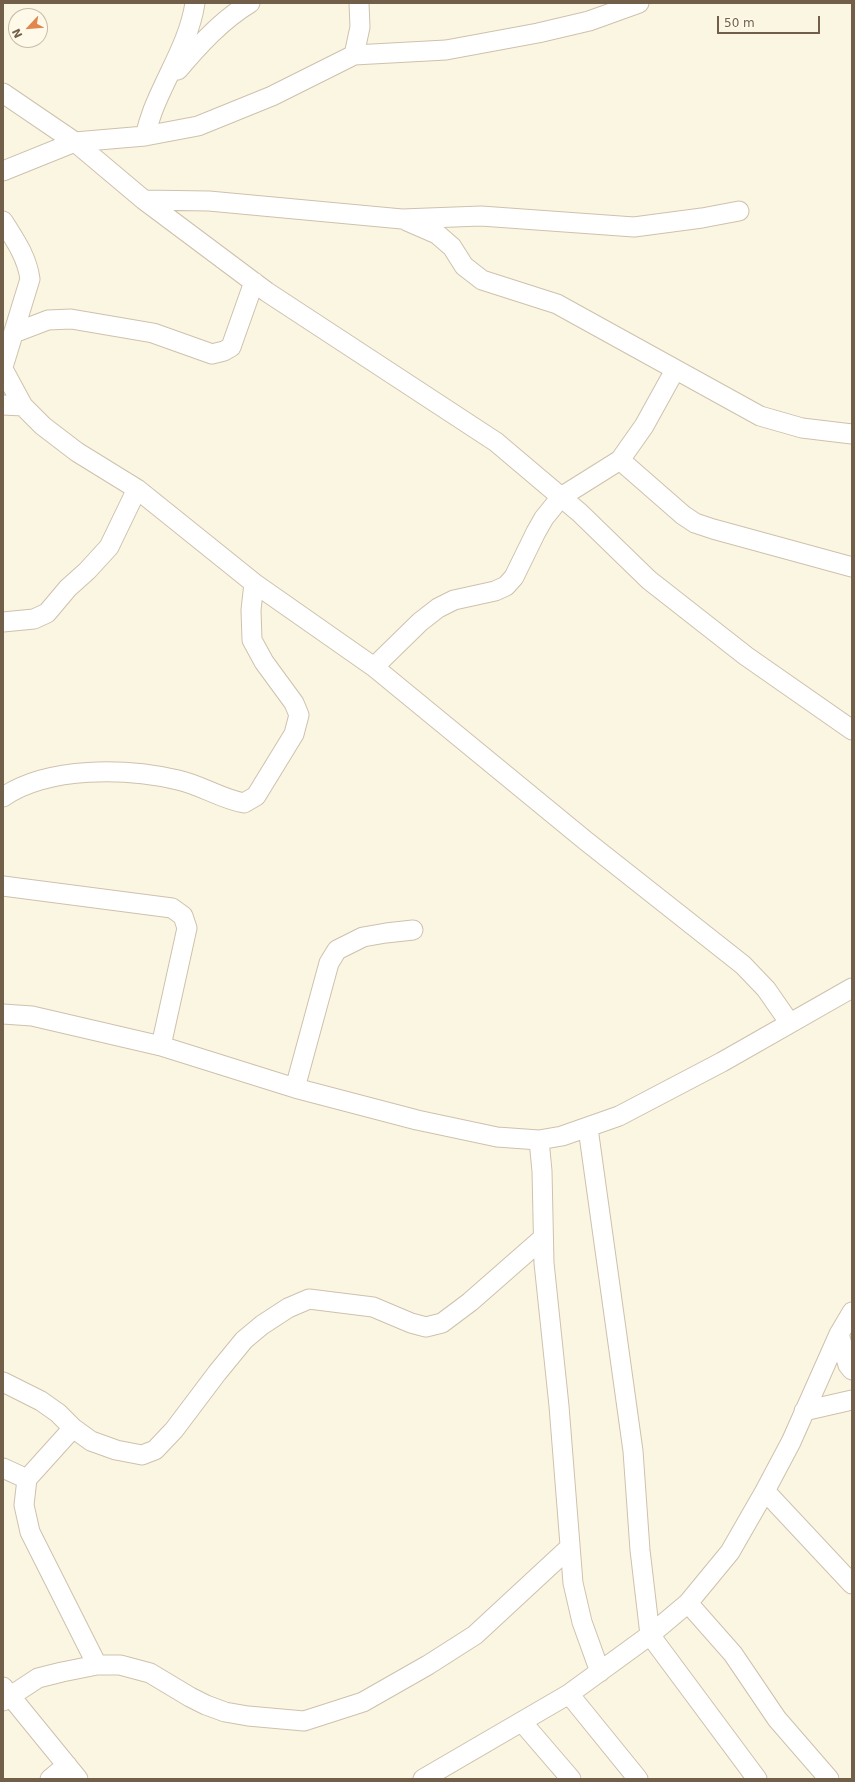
<!DOCTYPE html>
<html>
<head>
<meta charset="utf-8">
<style>
	body { margin:0 }
	#map { position:relative; width:855px; height:1782px; overflow:hidden; background:#fbf6e2; font-family:"DejaVu Sans",sans-serif }
	canvas { display:block }
	.frame { position:absolute; inset:0; border:4px solid #725f4a; pointer-events:none }
	.north { position:absolute; left:8px; top:8px; width:40px; height:40px; box-sizing:border-box; background:#fef9e8; border:1px solid #c6bba9; border-radius:50%; rotate:244deg; font-size:11px; font-weight:700; line-height:16px; text-align:center; color:#725f4a }
	.north::after { content:''; display:block; margin:auto; width:14px; height:18px; background:#e1864c; clip-path:polygon(50% 0,100% 100%,50% 72%,0 100%) }
	.scale { position:absolute; left:717px; top:16px; width:103px; height:18px; box-sizing:border-box; border:2px solid #725f4a; border-top:0; padding-left:5px; font-size:12px; line-height:14px; white-space:nowrap; color:#725f4a; -webkit-text-stroke:3px #fef9e8; paint-order:stroke }
</style>
</head>
<body>
<div id="map">
<canvas width="855" height="1782"></canvas>
<div class="frame"></div>
<div class="north">N</div>
<div class="scale">50 m</div>
</div>
<script>
const g = document.querySelector('canvas').getContext('2d');
g.lineJoin = 'round';
function strokePath(path, color, width, dash) { g.strokeStyle = color; g.lineWidth = width; g.lineCap = dash ? 'butt' : 'round'; g.setLineDash(dash || []); g.stroke(path); }
const minor = new Path2D(`
	M354,55L360,27L359,3
	M178,70C199,45 222,20 250,3
	M3,93L75,142L144,200L267,292L496,442L580,513L649,580L746,656L852,730
	M145,136C147,128 150,118 153,110C167,74 189,42 195,3
	M3,171L75,142L145,136L198,126L272,96L354,55L446,50L538,33L589,21L639,3
	M144,200L209,201L402,219L481,216L634,227L702,218L739,211
	M3,221C15,240 27,257 30,279L3,367
	M407,221L437,234L452,247L464,266L482,280L557,304L760,416L802,428L852,434
	M14,333L48,320L71,319L153,333L212,354L224,351L231,347L254,282
	M3,369L23,406L43,426L77,452L137,489L254,583L374,667L586,841L743,965L766,989L789,1022
	M3,405L23,406
	M620,460L683,515L695,523L713,529L852,567
	M3,622L34,619L47,613L68,588L87,571L109,547L137,489
	M374,667L420,622L438,608L454,600L495,591L506,586L514,577L536,532L544,518L561,497L620,460L644,426L675,370
	M3,797C49,766 126,768 178,780C201,785 221,799 244,803L256,796L294,734L299,715L294,703L264,662L252,640L251,610L254,583
	M3,886L172,908L183,916L187,928L161,1046
	M3,1014L32,1016L161,1046L295,1088L417,1120L497,1137L539,1140L562,1136L619,1116L722,1062L852,988
	M295,1088L329,963L337,950L363,937L386,933L413,930
	M588,1128L633,1451L640,1550L650,1635L757,1779
	M539,1140L542,1171L544,1263L559,1406L573,1583L582,1622L600,1672
	M839,1334L848,1365L852,1370
	M3,1382L41,1401L58,1413L73,1428L91,1441L116,1450L142,1455L155,1450L174,1430L217,1373L244,1340L262,1325L288,1308L309,1299L373,1307L411,1323L426,1327L442,1323L470,1302L543,1238
	M804,1411L852,1400
	M73,1428L27,1479L24,1505L30,1532L97,1665
	M3,1468L27,1479
	M765,1491L852,1584
	M688,1603L733,1654L777,1719L829,1779
	M3,1687L78,1779
	M569,1694L638,1779
	M3,1701L38,1678L62,1672L97,1665H120L150,1673L190,1697L206,1705L225,1712L248,1716L304,1721L363,1702L428,1665L475,1635L570,1547
	M522,1722L571,1779
	M50,1779L67,1765
	M423,1779L569,1694L650,1635L688,1603L730,1552L765,1491L791,1442L839,1334L852,1312`);
strokePath(minor, '#cec1ad', 21);
strokePath(minor, '#fff', 19);
</script>
</body>
</html>
